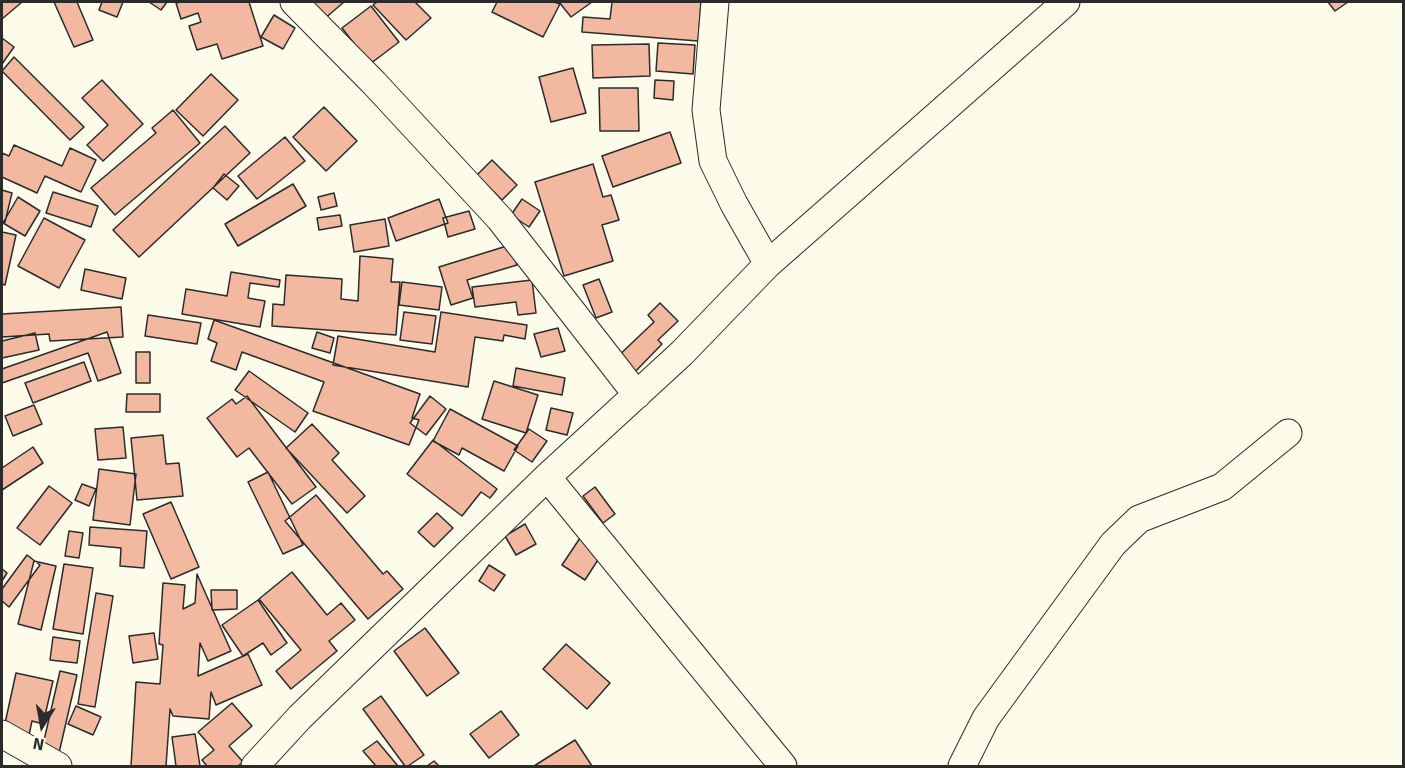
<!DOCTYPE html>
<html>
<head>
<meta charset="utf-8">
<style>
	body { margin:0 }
	#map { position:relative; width:1405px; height:768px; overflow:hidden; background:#fdfbea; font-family:Signika,sans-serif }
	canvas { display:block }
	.frame { position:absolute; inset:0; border:3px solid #2b2b2b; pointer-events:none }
	.north { position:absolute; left:12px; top:696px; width:60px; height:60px; -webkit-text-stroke:4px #fdfbea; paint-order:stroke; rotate:191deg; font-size:16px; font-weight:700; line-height:24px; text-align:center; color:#2b2b2b }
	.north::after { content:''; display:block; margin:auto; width:21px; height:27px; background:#2b2b2b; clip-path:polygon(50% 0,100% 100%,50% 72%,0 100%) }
</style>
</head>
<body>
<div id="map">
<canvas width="1405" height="768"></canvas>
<div class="frame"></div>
<div class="north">N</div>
</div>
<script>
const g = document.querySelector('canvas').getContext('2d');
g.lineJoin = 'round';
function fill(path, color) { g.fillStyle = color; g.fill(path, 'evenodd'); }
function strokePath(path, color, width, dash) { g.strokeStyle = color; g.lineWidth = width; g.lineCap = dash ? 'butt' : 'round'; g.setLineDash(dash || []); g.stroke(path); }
const building = new Path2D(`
	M2,2H22L2,19Z
	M54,2H77L93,40L74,47Z
	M102,2H123L117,17L99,10Z
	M149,2H167L161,10Z
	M181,2H249L263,46L222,59L217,44L197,50L189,26L201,22L198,13L181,19L176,3Z
	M307,2H344L323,20Z
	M377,2H415L431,18L406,40L373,5Z
	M497,2H554L560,4L543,37L492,12Z
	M559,2H592L571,17Z
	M612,2H701L698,41L582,32L583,17L610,19Z
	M1328,2H1348L1335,11Z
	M371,6L399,42L370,64L342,28Z
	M274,15L295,28L283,49L261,37Z
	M2,38L14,47L2,64Z
	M658,43L695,45L693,74L656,71Z
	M649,44L650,76L593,78L592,45Z
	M14,57L84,127L70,140L2,71Z
	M573,68L586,113L551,122L539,77Z
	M211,74L238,100L203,136L176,110Z
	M102,80L143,124L103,161L87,145L108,125L82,98Z
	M655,80L674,81L673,100L654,98Z
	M599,88H638L639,131H600Z
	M324,107L357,141L326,171L293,137Z
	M173,110L200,143L115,215L91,188L156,133L152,128Z
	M225,126L250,153L139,257L113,230Z
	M670,132L681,163L613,187L602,156Z
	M285,137L305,161L257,199L238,176Z
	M14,145L62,166L70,148L96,160L81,192L45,176L37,193L2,177V153L9,156Z
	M492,160L517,185L502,200L477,175Z
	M593,164L603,197L611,195L619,220L602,225L613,261L564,276L535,182Z
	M224,174L239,186L227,200L213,188Z
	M293,184L306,206L238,246L225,224Z
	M2,190L12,193L5,222L2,221Z
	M53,192L98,206L91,227L46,213Z
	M334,193L337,206L321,210L318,197Z
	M18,197L40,211L25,236L3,223Z
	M439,199L448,223L396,241L388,218Z
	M522,199L540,211L529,227L511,215Z
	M469,211L475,229L448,237L443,218Z
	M340,215L342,226L319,230L317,218Z
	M44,218L85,240L59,288L18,266Z
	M385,219L389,246L354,252L350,225Z
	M2,232L16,235L5,285L2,284Z
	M510,245L517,265L467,280L473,298L451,305L439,267Z
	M360,256L393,259L391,282H400L396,335L272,326L273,304L284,305L286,275L342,279L341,299L358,301Z
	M85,269L126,278L122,299L81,290Z
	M231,272L280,280L279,287L250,283L248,298L265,301L260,327L182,314L186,289L227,296Z
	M599,279L612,312L596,318L583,285Z
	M532,280L536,313L518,315L516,302L475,307L472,287Z
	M402,282L442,287L439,310L399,305Z
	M660,303L678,321L658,340L662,344L630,377L613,361L654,322L648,315Z
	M121,307L123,337L50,341L49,334L2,337V314Z
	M404,312L436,316L432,344L400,340Z
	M441,312L527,325L525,339L504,335L503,341L475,337L468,387L333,365L338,336L435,352Z
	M148,315L201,323L197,344L145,336Z
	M214,320L420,394L412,418L419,420L409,445L313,411L324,382L242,352L236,370L211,361L217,343L208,339Z
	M558,328L565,351L541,357L534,334Z
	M107,332L121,373L98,381L88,353L2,383V369Z
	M317,332L334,338L330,353L312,348Z
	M35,333L39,350L2,358V341Z
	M136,352H150V383H136Z
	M84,362L91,381L33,403L25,383Z
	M516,368L565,378L562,395L513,386Z
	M249,371L308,413L295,432L235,390Z
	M494,381L538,395L526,433L482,419Z
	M127,394H160V412H126Z
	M247,396L316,487L292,504L249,448L237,457L207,418L232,399L236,404Z
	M430,396L446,409L426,435L410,423Z
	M34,405L42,424L13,436L5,416Z
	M551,408L573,413L567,435L546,430Z
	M450,409L518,446L504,471L462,448L459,455L433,441Z
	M312,424L339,453L332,460L365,496L347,513L286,448Z
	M123,427L126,458L98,460L95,429Z
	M529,429L547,441L532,462L514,450Z
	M163,435L166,464L179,463L183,496L137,500L131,438Z
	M433,440L497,489L490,498L481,492L462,516L407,474Z
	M33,447L43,463L2,490V468Z
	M99,469L136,474L130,525L93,520Z
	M268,472L303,545L283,554L248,482Z
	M82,484L96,489L89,506L75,500Z
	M49,486L72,503L40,545L17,528Z
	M595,487L615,514L603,523L583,496Z
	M316,495L383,574L387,571L403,589L368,619L285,521Z
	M171,502L199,567L171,579L143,514Z
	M437,513L453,528L434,547L418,532Z
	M525,524L536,544L516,555L505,536Z
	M90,527L147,531L144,568L120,566L121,548L89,545Z
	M69,531L83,533L79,558L65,556Z
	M580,538L603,552L585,580L562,565Z
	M27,555L40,565L9,607L2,601V589Z
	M34,561L56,566L41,630L18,624Z
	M64,564L93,568L83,634L53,629Z
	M489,565L505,575L494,591L479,581Z
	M2,569L7,573L2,581Z
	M292,572L327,615L341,603L355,620L329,641L337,651L291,689L276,671L301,650L259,599Z
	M197,574L231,651L208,661L200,643L198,676L248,654L262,685L216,705L211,692L209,719L173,716L170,709L166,766H131L136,682L160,684L163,645L159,644L163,583L185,585L183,609L195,603Z
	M211,590H237V609L212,610Z
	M96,593L113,596L95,707L78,704Z
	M258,600L287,643L271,655L263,643L243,656L222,625Z
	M425,628L459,673L427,696L394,651Z
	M154,633L158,659L133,663L129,636Z
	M53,637L80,641L77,663L50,660Z
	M566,644L610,683L587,709L543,669Z
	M60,671L77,675L56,766L39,762Z
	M16,673L53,681L43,724L32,721L26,749L2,737Z
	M381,696L424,755L408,766H405L363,709Z
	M232,703L252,726L229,746L243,762L238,766H207L202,760L214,750L198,732Z
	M76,706L101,717L93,735L68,724Z
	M501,711L519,735L489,758L470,734Z
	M195,734L200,766H176L172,737Z
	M575,740L592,766H534Z
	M377,741L398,766H376L363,751Z
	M434,761L439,766H427Z`);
fill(building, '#f2b8a0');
strokePath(building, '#2b2b2b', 1.5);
const minor = new Path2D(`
	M294,2L374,83L500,219L637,395
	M715,2L706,110L713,161L734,204L768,264
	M547,477L783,766
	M2,734L58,766
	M255,766L300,717L547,477L682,353L768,264L1066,2
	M962,766L986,718L1113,544L1139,519L1222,487L1288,433`);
strokePath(minor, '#2b2b2b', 29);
strokePath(minor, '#fdfbea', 27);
</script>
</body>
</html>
